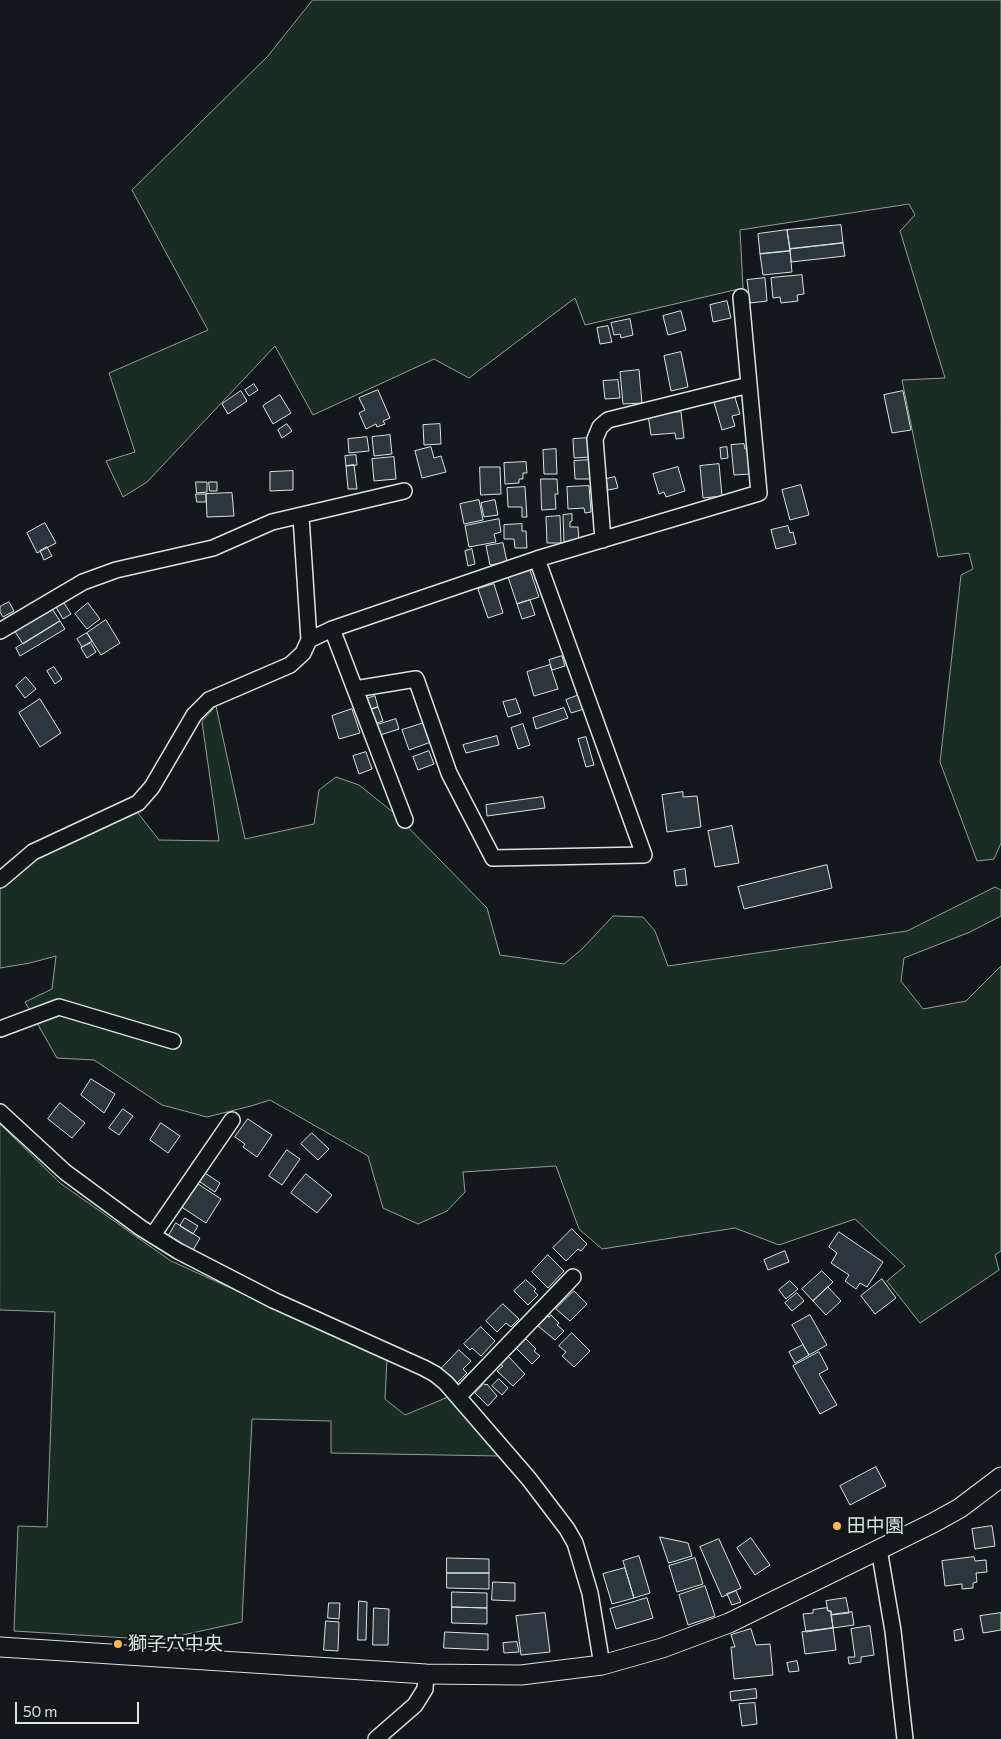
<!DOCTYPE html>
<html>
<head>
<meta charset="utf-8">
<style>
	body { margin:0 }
	#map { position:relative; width:1001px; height:1739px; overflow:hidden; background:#14181c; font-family:Commissioner,sans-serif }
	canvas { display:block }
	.scale { position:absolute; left:15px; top:1702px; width:124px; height:22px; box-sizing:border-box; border:2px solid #d8e6dc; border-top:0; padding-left:6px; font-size:15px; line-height:18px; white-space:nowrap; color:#d8e6dc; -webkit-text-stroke:4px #14181c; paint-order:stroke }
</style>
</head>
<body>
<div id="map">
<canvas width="1001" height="1739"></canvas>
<div class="scale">50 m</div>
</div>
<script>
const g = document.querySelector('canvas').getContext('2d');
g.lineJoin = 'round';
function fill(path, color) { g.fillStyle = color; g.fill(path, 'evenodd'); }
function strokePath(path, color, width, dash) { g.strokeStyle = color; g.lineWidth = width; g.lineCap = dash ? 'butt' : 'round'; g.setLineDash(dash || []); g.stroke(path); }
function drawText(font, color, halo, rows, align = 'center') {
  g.font = font + ' Commissioner,"Noto Sans JP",sans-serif'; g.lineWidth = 4; g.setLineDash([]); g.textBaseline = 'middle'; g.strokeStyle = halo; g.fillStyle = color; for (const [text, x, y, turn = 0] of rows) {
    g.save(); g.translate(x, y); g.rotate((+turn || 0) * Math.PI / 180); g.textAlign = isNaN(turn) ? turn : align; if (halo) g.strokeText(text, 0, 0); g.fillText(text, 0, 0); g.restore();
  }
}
const green = new Path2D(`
	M313,0H1001V843L994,859L977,861L940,762L961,575L973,569L969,553L938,557L902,380L945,378L900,231L915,215L909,204L740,230L743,288L585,325L575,298L469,378L434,359L313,415L275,346L147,482L123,497L106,461L135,452L109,373L208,330L132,190L267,57Z
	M216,706L245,839L314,824L319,790L336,777L359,785L394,813L487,908L500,955L564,964L582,949L613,916L643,917L655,931L668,966L907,931L995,887L1001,890V916L970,932L904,958L901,981L923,1009L966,1001L1001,966V1251L995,1255L999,1270L920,1323L887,1281L905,1266L855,1219L779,1245L735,1228L602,1249L579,1229L556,1166L463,1172L465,1192L447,1211L418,1224L383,1208L368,1156L270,1100L251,1106L207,1117L162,1105L94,1060L57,1058L25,1002L52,989L56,956L30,963L0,968V885L34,855L134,808L159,840L219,841L202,722Z
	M0,1124L60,1183L171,1261L387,1359L385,1399L405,1415L448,1397L499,1456L331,1453V1421L252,1419L242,1622L160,1640L14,1631L18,1526L47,1527L55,1312L0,1310Z`);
fill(green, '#1a2d24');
strokePath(green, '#939e99', 1);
const building = new Path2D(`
	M841,225L843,243L790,249L787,230Z
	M787,230L790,251L760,254L758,234Z
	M843,243L845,256L791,262L790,249Z
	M790,251L792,272L763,275L760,254Z
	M802,275L804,294L797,295L798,301L781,303L780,297L773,298L771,278Z
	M765,278L767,301L750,303L747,280Z
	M727,301L731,318L713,322L710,305Z
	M681,311L686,330L668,335L663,316Z
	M630,319L633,335L621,338L620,334L614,335L611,323Z
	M608,326L612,342L600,344L597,328Z
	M681,352L688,387L671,391L664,356Z
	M639,370L642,403L623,404L620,372Z
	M618,380L620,398L605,399L603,381Z
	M254,384L258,390L249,396L245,390Z
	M378,390L390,418L383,421L385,424L377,427L376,424L366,429L359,413L365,410L359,398Z
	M241,391L247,401L228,414L222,404Z
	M903,391L911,430L892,433L884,395Z
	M734,394L740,414L732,416L735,426L722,430L713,399Z
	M280,395L291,413L273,424L263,406Z
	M681,412L684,438L676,439L675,433L651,435L648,415Z
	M287,424L292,431L282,438L278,430Z
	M440,424L441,444L424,445L423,425Z
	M390,435L392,454L374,456L372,437Z
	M367,437L369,451L349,453L348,439Z
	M589,438L590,457L574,458L573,439Z
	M744,444L745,449H748L750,474L734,475L731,445Z
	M431,447L434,458L441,456L446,472L422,478L415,451Z
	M727,447L728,458L721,459L720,448Z
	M556,449L557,474H544L543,450Z
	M356,455L357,465L346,466L345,456Z
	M394,457L396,479L374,481L372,459Z
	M590,460L591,479H575L574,461Z
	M526,462L527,473H523V479H519V483L505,484L504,463Z
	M719,464L722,496L703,498L700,466Z
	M354,465L357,489H348L346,466Z
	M480,467H500L501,494L481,495Z
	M678,467L685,491L666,497L664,492L659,494L653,474Z
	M293,471V490L270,491V472Z
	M615,477L618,488L608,490L606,479Z
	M541,479H557L558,494H555L556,509L542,510Z
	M196,482H207V492L197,493Z
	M209,482H217V491H210Z
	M801,485L809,515L790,520L782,490Z
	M589,486L591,512L585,513L584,508L568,509L567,487Z
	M525,487L527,517H522V507H508L507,488Z
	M232,493L234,516L207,517L206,494Z
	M196,494H206V502H197Z
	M479,500L483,520L464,524L460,504Z
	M495,500L498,515L484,517L481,503Z
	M572,514V521L570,522V527H578L579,541L564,542L563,515Z
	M560,516L561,543H547L546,517Z
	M499,519L501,532L494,534L496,542L469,547L465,526Z
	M45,523L56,543L37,553L27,533Z
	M522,524V531H526L527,548H515L514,539H504V525Z
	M788,526L790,533L793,532L796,544L776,549L771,530Z
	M503,543L507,562L490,565L486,546Z
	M47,547L52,556L44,560L40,551Z
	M472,549L475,564L468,566L465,551Z
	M529,567L539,597L517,604L507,574Z
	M494,584L503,613L488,618L478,589Z
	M530,600L535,615L522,619L517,604Z
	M9,602L14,611L3,617L0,612V607Z
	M64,603L71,614L63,619L56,607Z
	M88,603L100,619L87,629L75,614Z
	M51,607L60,621L23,644L14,630Z
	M106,620L120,643L101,655L87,633Z
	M60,621L65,629L20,656L16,648Z
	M87,633L92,641L82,647L77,639Z
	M91,643L96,652L87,658L81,648Z
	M562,656L565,666L552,670L549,660Z
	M550,665L558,689L534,696L527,672Z
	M54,667L62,679L55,684L47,671Z
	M26,677L36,689L25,698L16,686Z
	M579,695L584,709L571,713L566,700Z
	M375,696L378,707L369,710L366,699Z
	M40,699L61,733L40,747L19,713Z
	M516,699L521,713L508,717L503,702Z
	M378,707L383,721L374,724L369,710Z
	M564,708L568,718L536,729L533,718Z
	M352,709L360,733L339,739L332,716Z
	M396,719L399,729L377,736L374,726Z
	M424,723L431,742L409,750L402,730Z
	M523,724L530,745L518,749L511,728Z
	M497,736L499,745L466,753L463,745Z
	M586,737L594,765L586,767L578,739Z
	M429,751L434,764L418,770L413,757Z
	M366,752L372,769L359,774L353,756Z
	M683,792V797L697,796L701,827L667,832L662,795Z
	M543,797L545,808L487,816L486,805Z
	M732,826L739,863L715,867L708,831Z
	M827,865L832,888L744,909L738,887Z
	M685,869L687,885L676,886L674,871Z
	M91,1079L115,1094L104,1113L81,1095Z
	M60,1103L85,1123L72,1138L48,1119Z
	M123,1109L133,1116L119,1135L109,1128Z
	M248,1119L272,1135L257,1157L243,1147L245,1144L235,1137Z
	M161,1123L180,1136L168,1153L150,1140Z
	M312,1133L329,1149L318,1160L301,1144Z
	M287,1150L300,1159L282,1185L269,1176Z
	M205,1173L220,1183L215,1192L200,1182Z
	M306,1174L332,1195L317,1213L291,1193Z
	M195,1182L221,1199L206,1223L180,1206Z
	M185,1218L198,1226L193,1234L180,1226Z
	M176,1223L200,1238L192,1252L168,1237Z
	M572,1229L587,1244L581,1251L578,1249L566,1261L553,1248Z
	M839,1232L883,1262L867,1287L860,1283L856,1289L845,1281L849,1275L831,1263L837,1253L829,1247Z
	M785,1251L789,1262L768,1270L764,1260Z
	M548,1255L564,1271L548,1288L532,1272Z
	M822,1271L833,1282L813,1301L802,1289Z
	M882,1279L896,1298L875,1314L861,1296Z
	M526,1280L536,1289L534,1291L538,1295L528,1305L514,1291Z
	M790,1281L798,1289L786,1299L779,1290Z
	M828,1287L841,1301L826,1315L813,1301Z
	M574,1291L587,1304L570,1321L556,1309Z
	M797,1293L804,1301L792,1311L785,1303Z
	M503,1304L519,1319L511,1327L506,1323L497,1332L486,1321Z
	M551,1315L559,1323L557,1325L564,1331L555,1340L538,1326L548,1316L549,1317Z
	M810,1315L827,1345L809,1355L792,1325Z
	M481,1327L495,1341L481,1356L472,1348L470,1350L464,1344Z
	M572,1333L590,1351L574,1367L562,1356L566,1352L559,1346Z
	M526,1339L536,1349L534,1351L540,1356L532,1364L516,1348Z
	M803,1345L809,1355L795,1363L789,1352Z
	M459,1350L471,1361L463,1369L467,1373L456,1384L440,1370Z
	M819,1352L828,1369L819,1374L837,1405L820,1414L793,1366Z
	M508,1356L525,1374L513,1386L497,1371L503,1366L500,1364Z
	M499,1379L508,1388L502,1395L492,1386Z
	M484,1384L486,1385L487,1384L497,1396L488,1406L475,1393Z
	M876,1467L886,1486L850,1505L840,1486Z
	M992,1526L995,1546L975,1549L972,1529Z
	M660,1537L688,1543L692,1556L669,1563Z
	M751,1538L770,1565L755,1575L737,1548Z
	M719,1539L741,1588L722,1597L700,1547Z
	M639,1556L650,1593L634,1598L623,1561Z
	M974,1557L975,1561L986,1560L987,1572L976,1573L977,1582L973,1583V1588L962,1589V1584L945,1586L942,1561Z
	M447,1558L489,1559V1573H447Z
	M695,1558L703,1584L677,1592L669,1566Z
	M625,1568L634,1598L612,1604L603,1574Z
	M447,1573H489V1589L447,1588Z
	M493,1582L515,1583V1601L492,1600Z
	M705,1586L715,1616L688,1625L679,1595Z
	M736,1591L741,1602L732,1605L727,1594Z
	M452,1592L487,1593V1608L452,1607Z
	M647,1598L653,1618L616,1629L610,1609Z
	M846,1598L849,1613L831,1615V1611H828L826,1601Z
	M359,1601L367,1602L366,1640H358Z
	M329,1603H340L339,1619L328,1618Z
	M452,1607L487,1608V1624L452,1623Z
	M374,1608L389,1609L388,1645H373Z
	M827,1608L828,1611H831L833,1628L806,1632L803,1614L813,1613V1610Z
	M852,1612L854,1625L833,1628L831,1615Z
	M545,1613L550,1652L521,1655L516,1616Z
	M1001,1613V1630L983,1633L980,1616Z
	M326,1621L339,1622L338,1651L324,1650Z
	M870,1626L874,1655L861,1657V1662L849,1664L848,1657H855L851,1629Z
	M833,1628L836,1650L805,1654L802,1632Z
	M751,1629L756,1645L770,1644L773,1675L734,1679L731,1647H735L731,1635Z
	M962,1629L964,1639L955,1641L954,1631Z
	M445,1632L488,1634V1650L444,1648Z
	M517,1642L519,1652L504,1653L503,1643Z
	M797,1661L799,1671L789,1672L787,1663Z
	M756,1689L757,1698L731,1701L730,1692Z
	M755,1703L757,1724L742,1726L739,1704Z`);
fill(building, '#2c363c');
strokePath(building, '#d8e6dc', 1);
const minor = new Path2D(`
	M603,540L595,439L600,427L608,420L749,385
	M332,629L405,820
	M0,631L83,582L116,570L213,548L272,522L404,491
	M309,640L332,629L537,559L759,493L741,297
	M355,689L416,679L449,773L493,858L644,855L537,559
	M0,880L33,852L138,803L152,787L194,715L209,700L290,665L303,653L309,640L301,517
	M0,1029L59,1007L173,1041
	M0,1112L65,1172L141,1228L178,1251L273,1300L424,1368L435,1374L446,1383L529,1479L567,1529L575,1543L590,1593L602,1665
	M153,1235L232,1120
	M458,1397L573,1277
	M879,1549L893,1631L905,1739
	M376,1739L415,1705L425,1689L426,1674`);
const tertiary = new Path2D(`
	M0,1647L426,1674L521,1675L602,1665L662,1648L729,1623L933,1523L960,1508L1001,1477`);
strokePath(minor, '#d8e6dc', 18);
strokePath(tertiary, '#d8e6dc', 21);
strokePath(minor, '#14181c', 15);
strokePath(tertiary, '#14181c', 19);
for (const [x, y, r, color] of [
	[837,1526,5,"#ffb74d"],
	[118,1644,5,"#ffb74d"]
]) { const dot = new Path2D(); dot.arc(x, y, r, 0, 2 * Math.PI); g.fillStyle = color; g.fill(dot); strokePath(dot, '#14181c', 2); }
drawText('19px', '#d8e6dc', '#14181c', [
	["田中園",847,1526],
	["獅子穴中央",128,1644]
], 'left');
</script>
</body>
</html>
